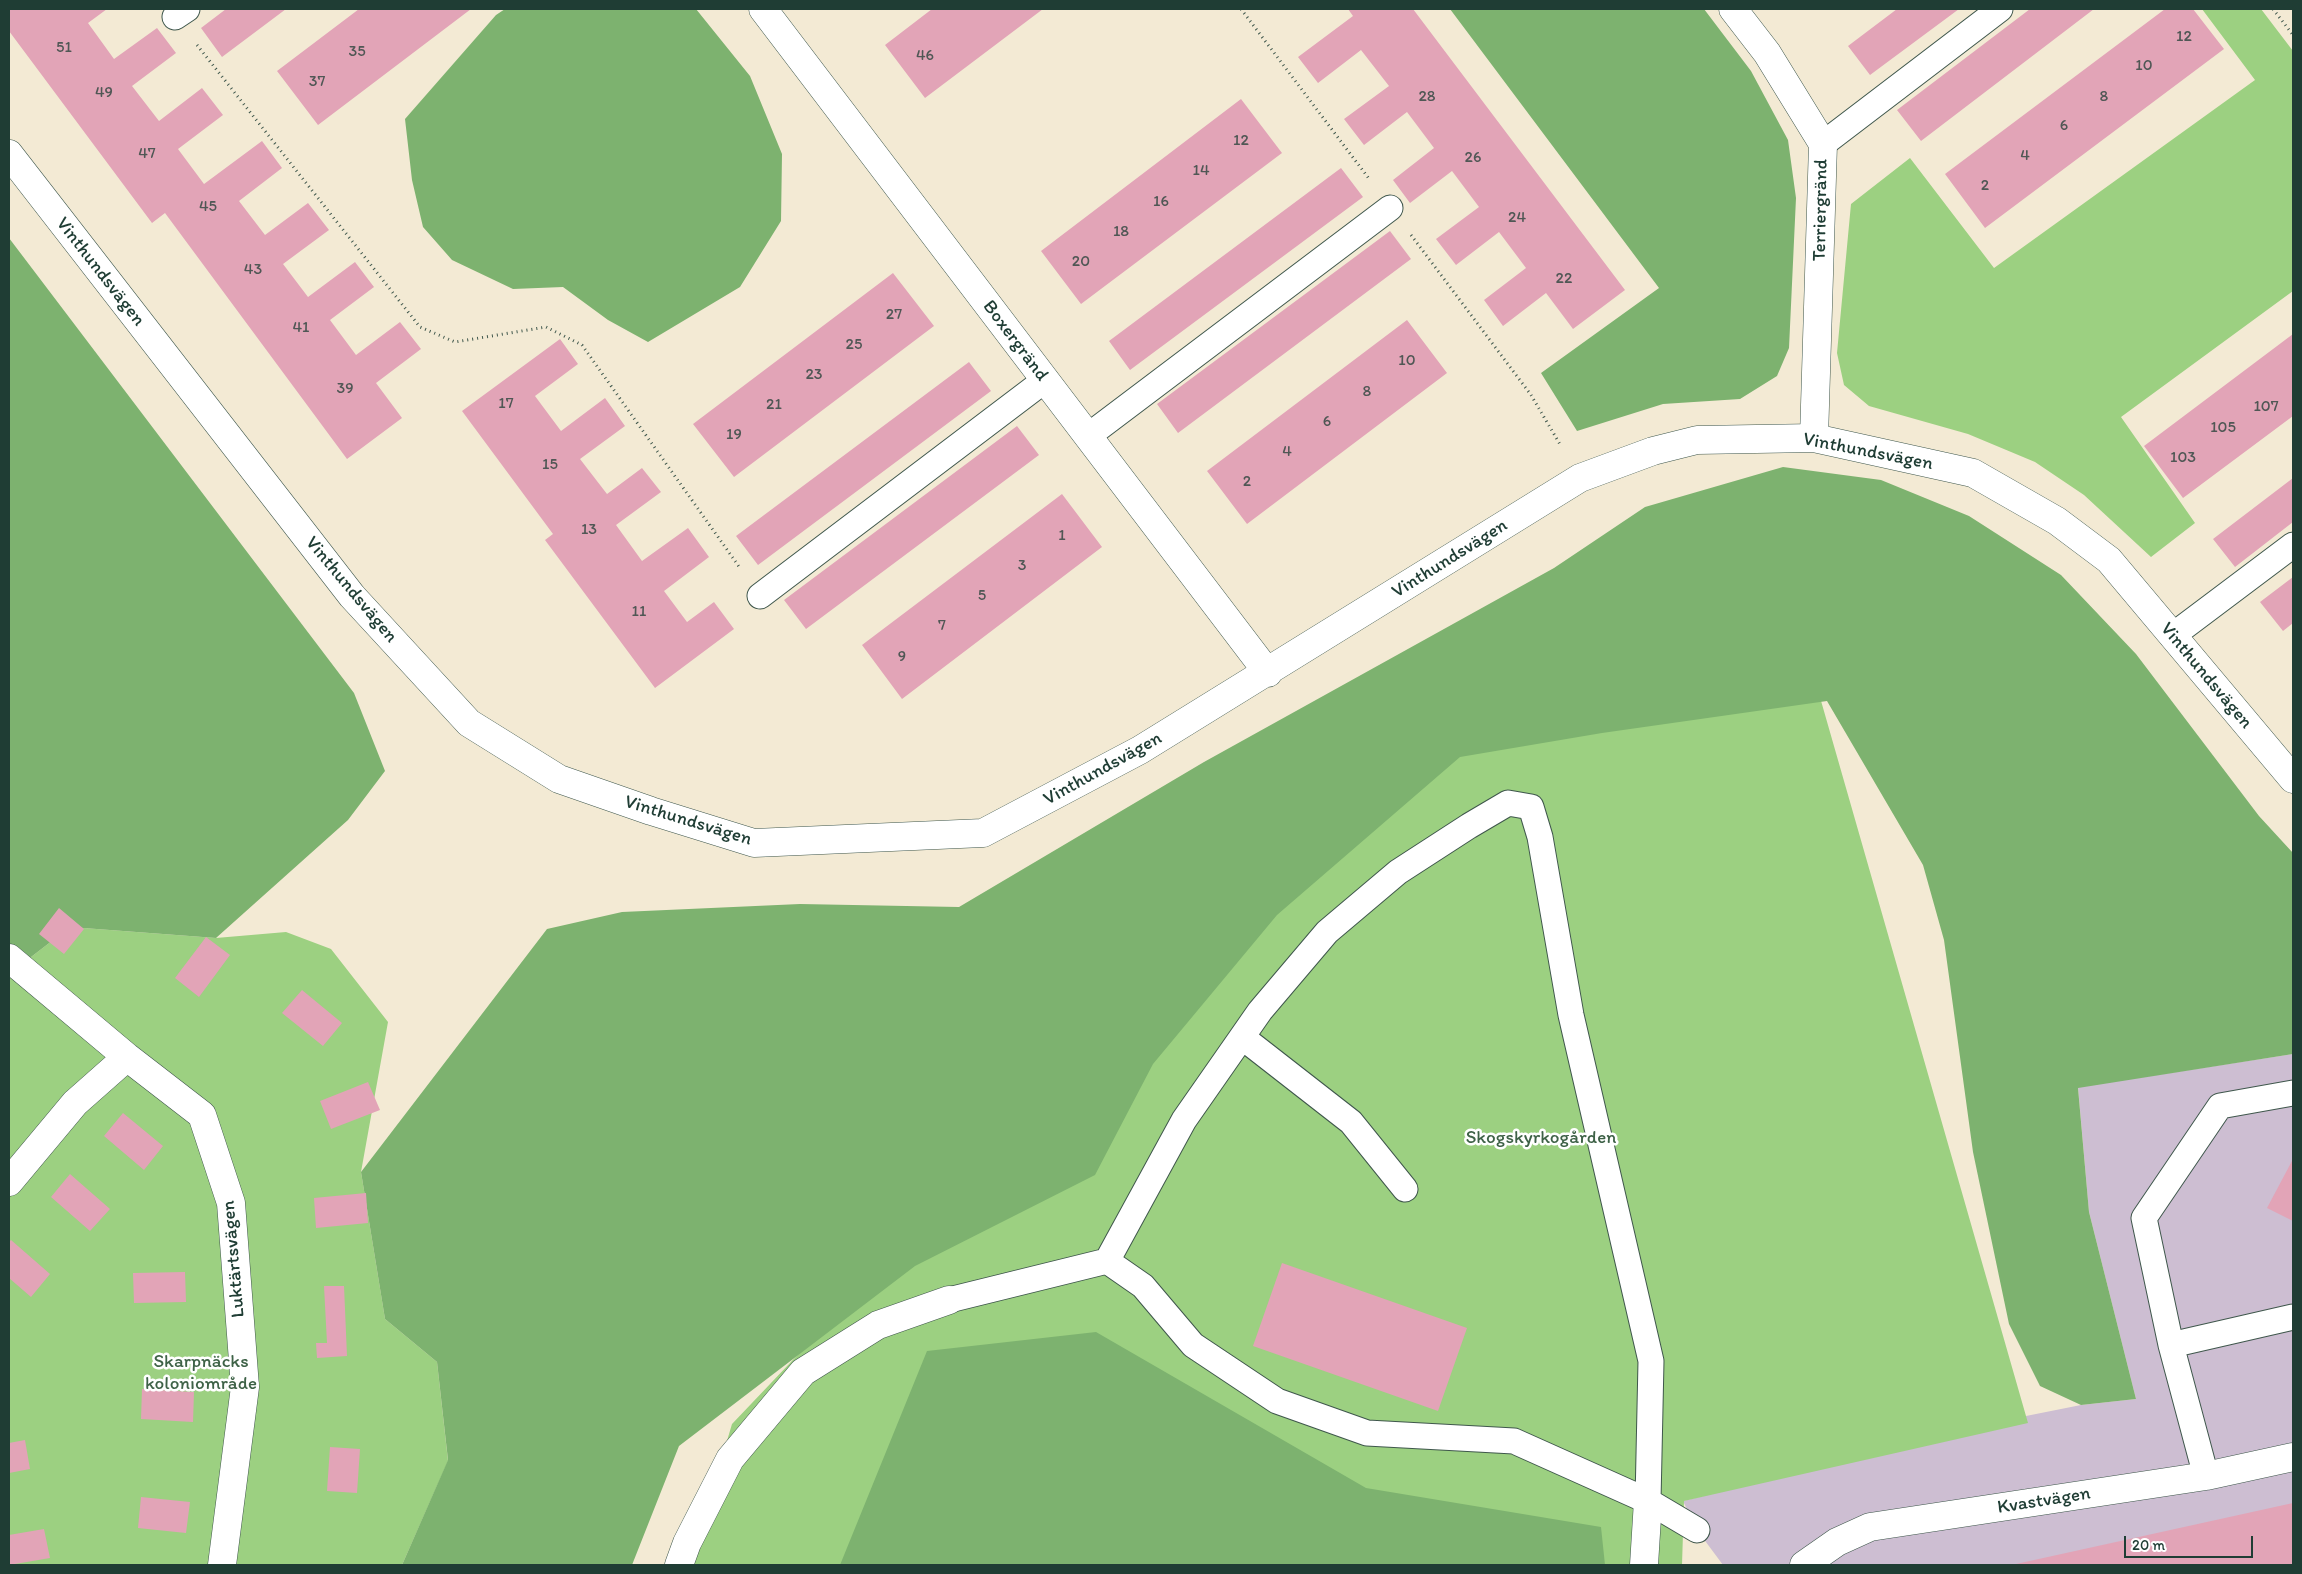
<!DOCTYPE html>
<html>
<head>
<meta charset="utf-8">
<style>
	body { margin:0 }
	#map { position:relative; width:2302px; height:1574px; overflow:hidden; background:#f3ead4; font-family:Itim,sans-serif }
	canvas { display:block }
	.frame { position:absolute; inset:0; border:10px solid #1f3d34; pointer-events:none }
	.scale { position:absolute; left:2124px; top:1536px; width:129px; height:22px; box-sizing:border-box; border:2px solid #1f3d34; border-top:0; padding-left:6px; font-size:15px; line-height:18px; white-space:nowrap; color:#1f3d34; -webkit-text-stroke:4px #fff; paint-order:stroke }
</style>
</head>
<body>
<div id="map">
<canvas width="2302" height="1574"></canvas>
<div class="frame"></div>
<div class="scale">20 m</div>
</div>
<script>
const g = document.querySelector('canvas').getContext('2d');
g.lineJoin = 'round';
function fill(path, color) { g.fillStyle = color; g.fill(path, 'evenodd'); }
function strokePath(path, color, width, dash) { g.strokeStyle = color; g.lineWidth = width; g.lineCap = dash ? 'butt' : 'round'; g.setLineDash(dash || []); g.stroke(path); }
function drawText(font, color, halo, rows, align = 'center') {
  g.font = font + ' Itim,sans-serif'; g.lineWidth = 5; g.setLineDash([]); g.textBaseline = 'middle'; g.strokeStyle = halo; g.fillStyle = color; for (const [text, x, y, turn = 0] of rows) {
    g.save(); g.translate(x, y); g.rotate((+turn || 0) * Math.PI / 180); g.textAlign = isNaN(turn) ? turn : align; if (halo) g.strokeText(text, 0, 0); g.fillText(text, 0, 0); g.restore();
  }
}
fill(new Path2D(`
	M2293,1054V1565H1723L1697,1530L1683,1501L2026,1416L2081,1405L2136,1399L2089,1212L2078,1087Z`), '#cdbed2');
fill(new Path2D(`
	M2202,9H2261L2293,51V291L2121,417L2195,523L2151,557L2084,495L2035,462L1968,434L1869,406L1844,385L1837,353L1851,204L1910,158L1994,268L2255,80Z
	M1799,624L2028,1423L1684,1501L1682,1565H690L732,1424L1388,734Z
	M70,927L216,938L286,932L331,949L388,1022L361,1172L385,1319L437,1362L448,1461L402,1565H9V974Z`), '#9cd081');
fill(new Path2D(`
	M505,9H696L750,76L782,154L781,221L740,287L648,342L608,320L563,287L513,289L452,260L423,227L412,180L405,119L496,15Z
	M1450,9H1704L1751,71L1788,140L1796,198L1789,348L1777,376L1740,399L1663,404L1577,431L1541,373L1659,288Z
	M9,238L354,693L385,771L348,820L216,938L70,927L9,974Z
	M1783,467L1881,480L1969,516L2061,575L2136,654L2259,816L2293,853V1054L2078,1088L2089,1212L2136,1399L2081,1405L2040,1386L2009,1324L1973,1152L1944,940L1923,865L1827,701L1602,733L1460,757L1277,915L1153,1064L1095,1175L915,1266L679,1446L632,1565H402L448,1460L437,1362L385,1319L361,1172L547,929L622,912L800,904L959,907L1204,762L1554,568L1645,507Z
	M1096,1332L1366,1488L1601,1527L1605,1565H840L927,1351Z`), '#7db26f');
fill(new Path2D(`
	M9,9H107L88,23L114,59L157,28L176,53L132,86L159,121L202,88L223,115L178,149L204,184L262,141L282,168L239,201L265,235L308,203L329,230L283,264L308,297L355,262L374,287L330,320L356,355L400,322L421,349L376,383L402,418L347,459L165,213L152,223L9,31Z
	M226,9H286L222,57L201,28Z
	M359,9H471L318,125L277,71Z
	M932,9H1043L925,98L885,45Z
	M1348,9H1413L1625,290L1573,329L1546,293L1503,326L1484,300L1526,268L1499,232L1456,265L1436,239L1479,207L1452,171L1410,203L1393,180L1434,148L1407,112L1364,145L1344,119L1389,86L1361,50L1318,83L1298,57L1353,16Z
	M1897,9H1959L1870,75L1848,46Z
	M2030,9H2094L1921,141L1897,110Z
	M2165,9H2193L2224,49L1985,228L1945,174Z
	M1241,99L1282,153L1081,304L1041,251Z
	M1341,168L1363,197L1130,370L1109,341Z
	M1390,231L1411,259L1178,433L1157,404Z
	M893,273L934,326L734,477L693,424Z
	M1407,320L1447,373L1247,524L1207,471Z
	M2293,334V416L2183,498L2144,446Z
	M560,339L578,364L535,396L561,431L605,398L625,426L580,459L607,494L642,468L661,492L616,525L642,561L688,528L709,557L664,591L687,622L714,602L734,629L655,688L545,540L553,534L462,411Z
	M969,362L991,391L758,565L736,536Z
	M1017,426L1039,455L806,629L784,600Z
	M2293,478V522L2235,567L2213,539Z
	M1062,494L1102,547L902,699L862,645Z
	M2293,577V623L2283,631L2260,602Z
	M59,908L84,929L64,954L39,934Z
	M206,937L230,955L199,997L175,978Z
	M302,990L342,1023L323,1046L282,1013Z
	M368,1082L380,1110L331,1129L320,1101Z
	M123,1113L163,1146L144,1170L104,1136Z
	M2293,1159V1221L2267,1208Z
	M70,1174L110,1209L90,1231L51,1197Z
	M366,1193L368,1223L316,1228L314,1198Z
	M11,1240L50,1274L31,1297L9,1278V1242Z
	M1282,1263L1467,1328L1438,1411L1253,1346Z
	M185,1272L186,1302L134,1303L133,1273Z
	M324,1286H344L347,1356L317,1358L316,1343H327Z
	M142,1389L194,1392L193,1422L141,1419Z
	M25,1440L30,1469L9,1473V1443Z
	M330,1447L360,1449L357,1493L327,1491Z
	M141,1497L190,1502L186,1533L138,1528Z
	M2293,1503V1565H2016V1564Z
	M44,1529L50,1558L9,1565V1535Z`), '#e2a4b7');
const service = new Path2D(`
	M175,17L187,9
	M1823,144L2000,9
	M1088,436L1390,208
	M760,596L1045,380
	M2172,636L2293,545
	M1242,1037L1351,1122L1405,1189
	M1107,1261L1184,1120L1260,1011L1327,932L1398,872L1469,826L1508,803L1531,807L1540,837L1571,1015L1651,1361L1648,1501
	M949,1300L1107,1261L1143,1286L1193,1345L1277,1401L1367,1433L1514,1441L1648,1501L1697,1530
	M2171,1345L2144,1218L2220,1106L2293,1093
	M2206,1476L2171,1345L2293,1317`);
const minor = new Path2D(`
	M763,9L1268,673
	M1733,9L1767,53L1823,144L1814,438
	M9,154L352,596L469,723L559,779L651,811L754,843L983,833L1140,750L1580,478L1653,451L1697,440L1814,438L1973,473L2057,521L2109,560L2293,779
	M9,958L127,1057L202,1115L231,1203L245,1387L222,1565
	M9,1182L75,1103L127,1057
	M679,1565L687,1543L730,1459L803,1372L878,1325L949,1300
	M1644,1565L1648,1501
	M1804,1565L1837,1542L1870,1527L2206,1476L2293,1457`);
strokePath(service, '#3f574c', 27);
strokePath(minor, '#3f574c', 29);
strokePath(new Path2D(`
	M1241,9L1370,180
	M2273,9L2293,35
	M197,45L420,327L455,342L546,327L582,345L740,568
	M1411,235L1531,395L1561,446`), '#3f574c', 3, [1, 4]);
strokePath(service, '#fff', 25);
strokePath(minor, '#fff', 28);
drawText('16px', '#505755', null, [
	["12",2184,37],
	["51",64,48],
	["35",357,52],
	["46",925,56],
	["10",2144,66],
	["37",317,82],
	["49",104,93],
	["28",1427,97],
	["8",2104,97],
	["6",2064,126],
	["12",1241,141],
	["47",147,154],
	["4",2025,156],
	["26",1473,158],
	["14",1201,171],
	["2",1985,186],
	["16",1161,202],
	["45",208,207],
	["24",1517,218],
	["18",1121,232],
	["20",1081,262],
	["43",253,270],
	["22",1564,279],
	["27",894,315],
	["41",301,328],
	["25",854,345],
	["10",1407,361],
	["23",814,375],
	["39",345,389],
	["8",1367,392],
	["17",506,404],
	["21",774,405],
	["107",2266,407],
	["6",1327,422],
	["105",2223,428],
	["19",734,435],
	["4",1287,452],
	["103",2183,458],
	["15",550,465],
	["2",1247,482],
	["13",589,530],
	["1",1062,536],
	["3",1022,566],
	["5",982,596],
	["11",639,612],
	["7",942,626],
	["9",902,657]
]);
drawText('19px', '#1f3d34', '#fff', [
	["Terriergränd",1821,210,-89],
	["Vinthundsvägen",100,272,52],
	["Boxergränd",1015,341,53],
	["Vinthundsvägen",1868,452,11],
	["Vinthundsvägen",1450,559,-32],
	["Vinthundsvägen",351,590,50],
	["Vinthundsvägen",2206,676,50],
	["Vinthundsvägen",1103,769,-29],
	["Vinthundsvägen",688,821,17],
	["Luktärtsvägen",234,1259,-95],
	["Kvastvägen",2044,1501,-9]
]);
drawText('19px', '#3e6247', '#fff', [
	["Skogskyrkogården",1541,1138],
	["Skarpnäcks",201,1362],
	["koloniområde",201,1384]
]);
</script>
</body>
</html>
